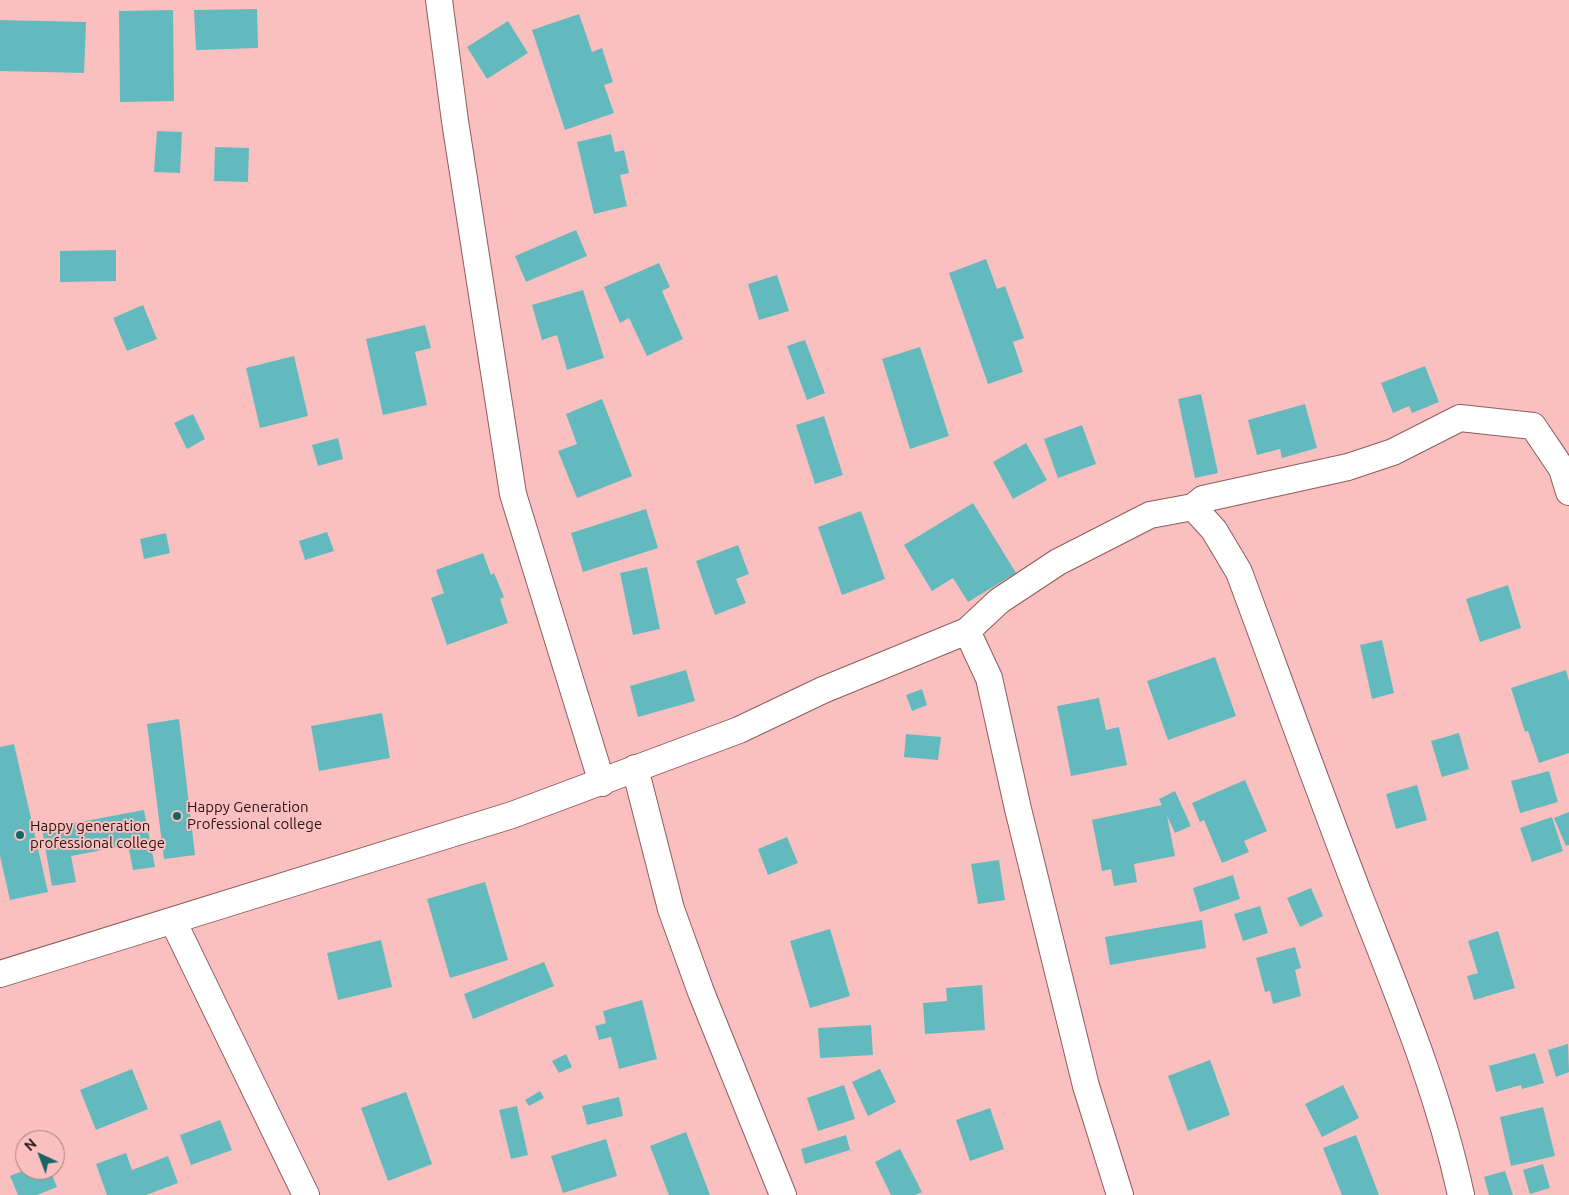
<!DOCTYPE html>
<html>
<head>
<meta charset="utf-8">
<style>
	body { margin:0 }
	#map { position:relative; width:1569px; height:1195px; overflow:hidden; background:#fac0bf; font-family:Ubuntu,sans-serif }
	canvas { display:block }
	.north { position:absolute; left:15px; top:1130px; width:50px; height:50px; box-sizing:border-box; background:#fac0bf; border:1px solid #a77c7b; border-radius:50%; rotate:317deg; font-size:14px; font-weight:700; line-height:20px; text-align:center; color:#2a1515 }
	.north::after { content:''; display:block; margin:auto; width:18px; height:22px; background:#156468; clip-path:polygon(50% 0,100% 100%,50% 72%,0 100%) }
</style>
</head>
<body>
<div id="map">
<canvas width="1569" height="1195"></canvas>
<div class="north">N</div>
</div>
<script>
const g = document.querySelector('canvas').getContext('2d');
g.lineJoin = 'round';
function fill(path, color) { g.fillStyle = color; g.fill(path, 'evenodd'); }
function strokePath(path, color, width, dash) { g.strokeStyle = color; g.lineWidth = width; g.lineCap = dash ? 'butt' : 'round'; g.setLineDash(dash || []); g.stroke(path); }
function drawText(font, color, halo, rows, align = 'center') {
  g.font = font + ' Ubuntu,sans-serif'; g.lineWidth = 4; g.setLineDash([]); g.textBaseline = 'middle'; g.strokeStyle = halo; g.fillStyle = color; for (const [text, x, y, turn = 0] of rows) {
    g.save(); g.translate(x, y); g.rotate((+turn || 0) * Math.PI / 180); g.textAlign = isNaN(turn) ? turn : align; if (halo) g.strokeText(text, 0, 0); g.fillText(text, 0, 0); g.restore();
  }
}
fill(new Path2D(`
	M257,9L258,48L196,50L194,10Z
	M173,10L174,101L120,102L119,11Z
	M579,14L592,52L602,48L613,82L604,85L614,113L565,130L532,30Z
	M0,20L86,22L84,73L0,71Z
	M508,21L528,53L487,79L467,47Z
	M157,131L182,132L180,173L154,172Z
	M611,134L615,152L624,150L629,173L620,175L627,206L594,214L577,142Z
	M215,147L249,148L248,182L214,181Z
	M576,230L587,256L526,282L515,256Z
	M116,250V281L60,282V251Z
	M986,259L997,289L1005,286L1024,338L1013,342L1023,372L988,384L949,273Z
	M659,263L670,287L662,291L683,339L647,356L629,318L620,323L604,287Z
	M777,275L789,311L759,320L748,284Z
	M583,290L604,358L567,370L557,335L542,340L532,305Z
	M143,305L157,339L127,351L113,318Z
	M425,325L431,348L415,352L427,405L383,415L366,339Z
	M805,340L825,393L807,400L787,346Z
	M920,347L949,436L910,449L882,359Z
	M294,356L308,416L260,428L246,368Z
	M1425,366L1439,402L1412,413L1409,406L1393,413L1381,383Z
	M1201,394L1218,473L1195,478L1178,399Z
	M602,399L632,476L577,498L558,451L577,444L566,414Z
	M1305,404L1317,448L1282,458L1280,449L1257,455L1248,420Z
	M193,414L205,439L187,449L174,423Z
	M824,416L843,475L815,484L796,425Z
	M1082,425L1096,464L1058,478L1044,439Z
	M338,438L343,459L318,466L312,445Z
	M1026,443L1047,480L1013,499L993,462Z
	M973,503L1016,573L968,602L953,578L932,591L904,545Z
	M646,509L658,548L583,572L571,533Z
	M861,511L885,579L842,595L818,527Z
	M327,532L334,551L305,560L299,541Z
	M166,533L170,553L144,559L140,539Z
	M738,545L749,574L736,579L746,603L715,615L696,561Z
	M483,553L491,575L494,573L504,597L500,599L508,623L447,645L431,598L444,593L436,570Z
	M647,567L660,629L633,635L620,573Z
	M1508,585L1521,628L1480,642L1466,599Z
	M1382,640L1394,693L1372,699L1360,645Z
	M1215,657L1236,716L1168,740L1147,681Z
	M686,670L695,701L638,717L630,686Z
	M1566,670L1569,681V753L1539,763L1528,731L1525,732L1511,688Z
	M922,689L927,705L912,711L906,695Z
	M1099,698L1106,730L1119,727L1127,765L1071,776L1057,706Z
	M382,713L390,758L319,771L311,726Z
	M179,719L195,855L164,859L147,724Z
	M1459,733L1469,769L1442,777L1431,741Z
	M906,734L941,737L938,760L904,757Z
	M14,744L48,892L10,900L0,856V747Z
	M1549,771L1558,802L1520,813L1511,781Z
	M1245,780L1267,831L1244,841L1249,852L1222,863L1204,820L1200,822L1192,803Z
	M1417,785L1427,820L1396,829L1386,794Z
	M1175,791L1191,826L1175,833L1167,816L1175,856L1134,864L1137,882L1114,886L1111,869L1102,871L1092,820L1162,805L1159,799Z
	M144,810L155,867L133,870L128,845L71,856L76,882L52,886L42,829Z
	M1569,812V845L1566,846L1554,818Z
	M1552,817L1563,851L1532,862L1520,828Z
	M787,837L798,863L768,875L758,849Z
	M999,860L1005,900L978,904L971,864Z
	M1233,875L1240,899L1200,912L1193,888Z
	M485,882L508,960L450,978L427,899Z
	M1311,888L1323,916L1300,927L1287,898Z
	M1260,906L1268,933L1243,941L1234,914Z
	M1202,920L1206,948L1110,965L1105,937Z
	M830,929L850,996L810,1008L790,941Z
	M1498,931L1515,988L1474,1000L1467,976L1478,973L1468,941Z
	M381,940L392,987L338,1000L327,953Z
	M1295,947L1301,968L1295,970L1301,996L1273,1004L1270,991L1265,992L1256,958Z
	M544,962L554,986L473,1019L464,994Z
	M982,985L985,1030L925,1034L923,1003L947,1001L946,988Z
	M642,1000L657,1059L619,1069L611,1037L599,1040L595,1026L606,1023L603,1011Z
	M871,1025L873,1055L820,1058L818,1028Z
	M1568,1044L1569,1072L1556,1077L1548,1050Z
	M1535,1053L1544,1083L1522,1089L1521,1085L1496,1092L1489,1066Z
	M566,1054L572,1067L559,1073L552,1061Z
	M1210,1060L1230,1115L1188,1131L1168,1076Z
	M132,1069L148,1109L96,1130L80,1090Z
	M880,1069L896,1102L868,1116L852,1082Z
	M844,1085L855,1119L818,1131L807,1098Z
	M1343,1085L1359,1118L1322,1137L1305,1104Z
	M540,1091L544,1098L529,1106L525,1100Z
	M406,1092L432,1164L388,1181L361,1108Z
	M619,1097L623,1116L587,1125L582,1106Z
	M517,1106L528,1155L511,1159L499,1110Z
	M1543,1107L1555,1156L1511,1166L1500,1117Z
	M990,1108L1004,1149L970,1161L956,1120Z
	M220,1120L232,1150L191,1165L180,1135Z
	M686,1132L710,1195H669L650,1146Z
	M846,1135L850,1150L805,1164L801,1149Z
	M1356,1135L1379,1195H1342L1323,1148Z
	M606,1139L617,1176L563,1193L551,1156Z
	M900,1149L922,1192L915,1195H891L875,1162Z
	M126,1153L132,1170L168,1156L178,1183L146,1195H107L96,1164Z
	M1543,1164L1550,1188L1530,1194L1523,1170Z
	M25,1170H50L57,1187L37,1195H18L10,1176Z
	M1505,1171L1513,1195H1489L1484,1177Z`), '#63babe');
const street = new Path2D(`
	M439,0L455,121L513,494L602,783
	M1193,507L1203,499L1348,467L1393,452L1460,418L1533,426L1562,469L1569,492
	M967,631L989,678L1018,809L1086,1086L1120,1195
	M635,768L671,909L701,992L783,1195
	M173,921L306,1195
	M0,974L512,815L739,730L823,690L967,631L999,601L1058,562L1150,515L1193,507L1214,530L1239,572C1279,680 1318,788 1359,895C1398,995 1438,1089 1461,1195`);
strokePath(street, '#8e5c5c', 28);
strokePath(street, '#fff', 26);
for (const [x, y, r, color] of [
	[177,816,5,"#156468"],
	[20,835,5,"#156468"]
]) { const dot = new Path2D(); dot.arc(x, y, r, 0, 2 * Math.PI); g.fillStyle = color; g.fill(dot); strokePath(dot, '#fac0bf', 2); }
drawText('15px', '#2a1515', '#fac0bf', [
	["Happy Generation",187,807],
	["Professional college",187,824],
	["Happy generation",30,826],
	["professional college",30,843]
], 'left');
</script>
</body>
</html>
